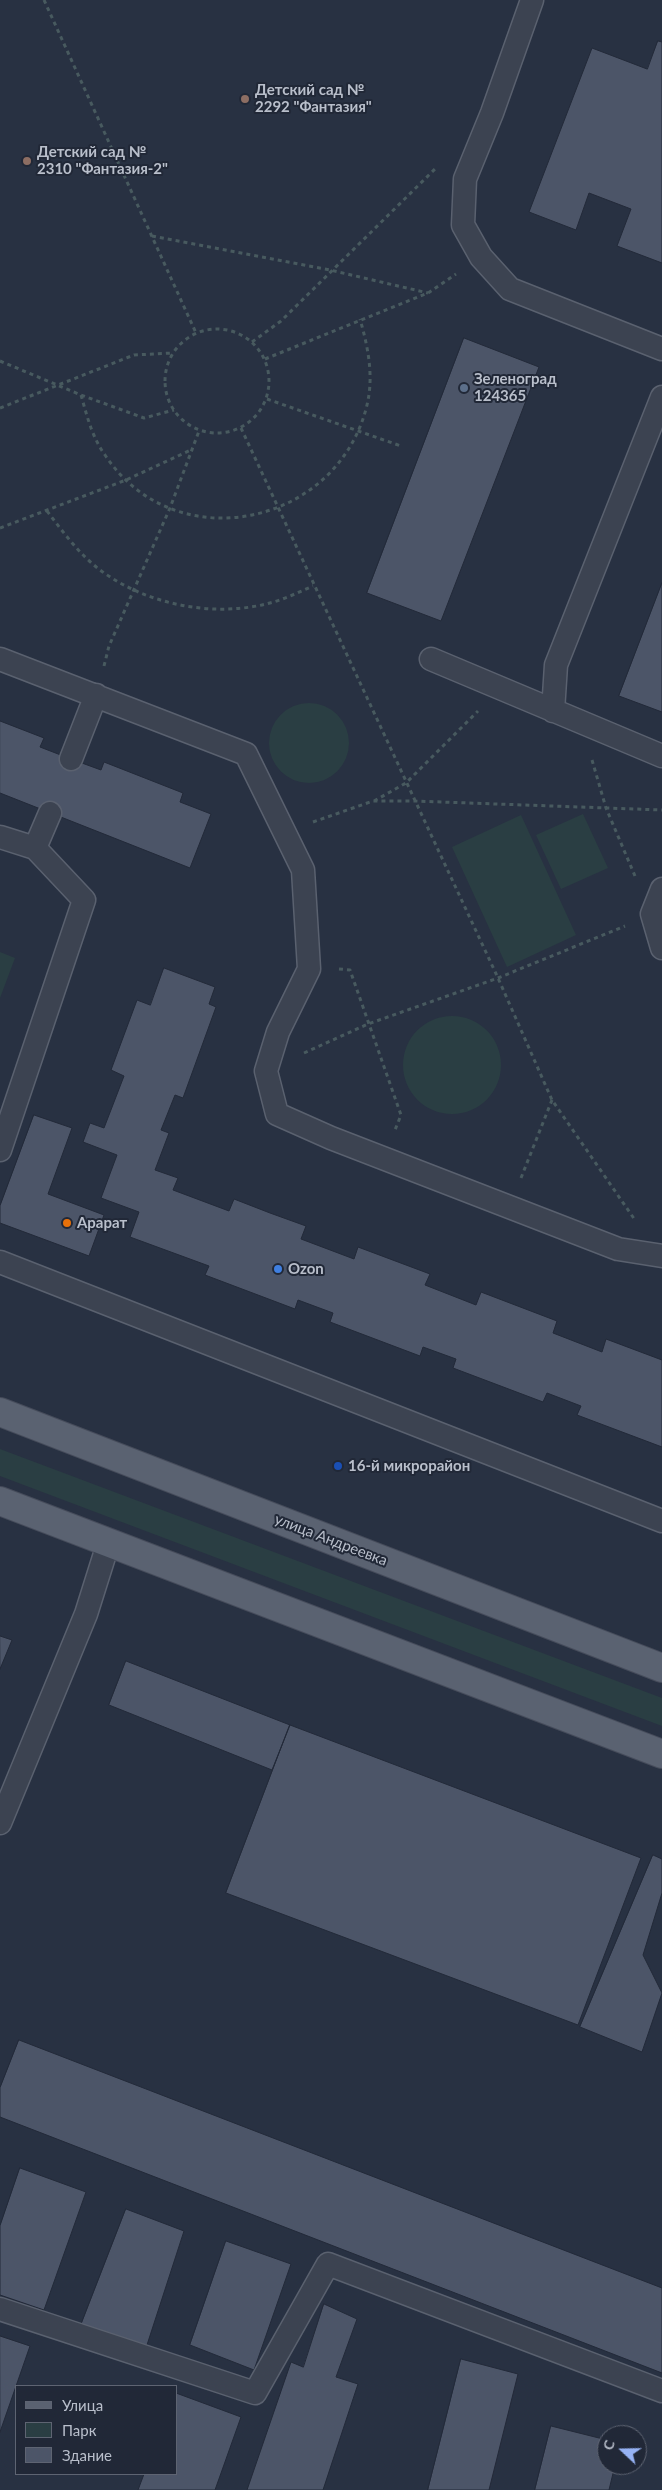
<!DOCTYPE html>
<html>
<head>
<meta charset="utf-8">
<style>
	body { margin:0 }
	#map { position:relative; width:662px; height:2490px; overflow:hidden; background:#283142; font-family:Lato,sans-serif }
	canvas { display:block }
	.legend { position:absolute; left:15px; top:2385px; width:162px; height:90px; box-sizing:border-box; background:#212837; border:1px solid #5e6472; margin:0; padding:6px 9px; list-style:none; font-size:15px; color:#b9bfcb }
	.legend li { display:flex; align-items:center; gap:10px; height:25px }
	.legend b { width:25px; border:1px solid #5e6472 }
	.north { position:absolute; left:597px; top:2425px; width:50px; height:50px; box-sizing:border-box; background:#212837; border:1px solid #5e6472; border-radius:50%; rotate:291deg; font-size:14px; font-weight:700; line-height:20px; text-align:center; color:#b9bfcb }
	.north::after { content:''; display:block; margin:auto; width:18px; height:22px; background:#96b2f4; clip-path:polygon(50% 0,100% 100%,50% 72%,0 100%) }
</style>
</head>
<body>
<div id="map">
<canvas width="662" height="2490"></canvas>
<ul class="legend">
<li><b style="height:6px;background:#5a6271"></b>Улица</li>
<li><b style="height:14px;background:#2a3e43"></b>Парк</li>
<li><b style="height:14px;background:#4c5568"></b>Здание</li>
</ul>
<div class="north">С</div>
</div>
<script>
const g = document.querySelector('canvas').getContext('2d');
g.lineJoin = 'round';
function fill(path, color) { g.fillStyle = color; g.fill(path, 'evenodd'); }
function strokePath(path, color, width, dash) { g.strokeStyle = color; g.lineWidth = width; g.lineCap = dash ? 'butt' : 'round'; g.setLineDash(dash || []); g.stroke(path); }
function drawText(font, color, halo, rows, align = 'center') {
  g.font = font + ' Lato,sans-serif'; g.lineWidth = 4; g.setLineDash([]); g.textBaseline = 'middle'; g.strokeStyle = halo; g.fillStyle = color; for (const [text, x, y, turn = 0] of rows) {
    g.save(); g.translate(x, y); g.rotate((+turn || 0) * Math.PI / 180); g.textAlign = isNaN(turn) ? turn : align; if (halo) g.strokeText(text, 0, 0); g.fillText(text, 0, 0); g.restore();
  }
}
fill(new Path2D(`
	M269 743a40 40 0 1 1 80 0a40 40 0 1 1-80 0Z
	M583,814L608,868L561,889L536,835Z
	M521,815L576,935L507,967L452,847Z
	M0,952L15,958L0,998Z
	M403 1065a49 49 0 1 1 98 0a49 49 0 1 1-98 0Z
	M0,1449L662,1698V1726L0,1476Z`), '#2a3e43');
const building = new Path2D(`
	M658,41L662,42V263L617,246L631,209L589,193L576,230L529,212L592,48L647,69Z
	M464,338L539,367L441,621L367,593Z
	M662,583V712L619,696Z
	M0,721L44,738L40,747L71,759L101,770L104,762L183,793L180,802L211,814L190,868L0,793Z
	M164,968L215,987L209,1004L216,1007L183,1098L175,1095L161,1130L169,1133L155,1170L178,1178L173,1190L229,1211L234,1199L270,1213L306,1226L301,1239L354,1259L358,1247L430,1274L425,1285L476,1305L481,1292L557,1321L553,1333L602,1352L606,1339L662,1360V1447L577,1415L581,1406L547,1393L543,1402L453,1368L456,1359L423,1347L420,1356L330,1322L333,1313L298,1300L295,1309L205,1275L209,1266L130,1237L139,1212L101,1198L117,1155L83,1142L90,1123L104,1128L124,1076L111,1070L137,1000L150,1005Z
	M34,1115L72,1128L48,1194L104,1215L89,1256L0,1223V1206Z
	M0,1636L12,1640L0,1669Z
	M126,1661L290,1725L272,1770L109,1705Z
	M290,1725L641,1858L578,2025L226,1893Z
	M653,1855L662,1859V1893L643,1955L662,1993L642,2052L580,2027Z
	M19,2040L662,2288V2373L0,2117V2088Z
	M20,2168L86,2192L44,2310L0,2295V2226Z
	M126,2209L184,2231L146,2348L81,2325Z
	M226,2241L291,2264L254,2370L190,2345Z
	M324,2304L357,2319L336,2377L358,2384L323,2490H247L291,2362L303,2367Z
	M0,2336L30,2346L0,2432Z
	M461,2359L518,2374L489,2490H428Z
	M176,2393L241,2417L215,2490H138L144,2474H176Z
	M551,2426L607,2440V2465H615L609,2490H535Z`);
fill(building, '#4c5568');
strokePath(building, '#232a39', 1);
const lane = new Path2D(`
	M532,0L492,113L465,179L463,225L481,257L510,289L662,349
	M0,659L246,754L303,870L309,969L278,1032L266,1071L277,1114L331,1138L618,1249L662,1256
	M431,659L662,756
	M553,711L556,665L662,397
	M71,759L96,695
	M0,837L35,848L84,900L0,1150
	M35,848L50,813
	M662,889L652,914L662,948
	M0,1262L662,1521
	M0,1823L86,1614L109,1541
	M0,2309L255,2393L328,2264L662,2391`);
const primary = new Path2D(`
	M0,1412L662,1668
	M0,1501L662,1754`);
strokePath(lane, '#5a616f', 25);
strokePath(primary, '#464c5b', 30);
strokePath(new Path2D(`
	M44,0L196,333
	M152,236L330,270L428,293
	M165 381a52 52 0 1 1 104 0a52 52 0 1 1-104 0Z
	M252,342L281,321L435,169
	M265,359L428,293L456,274
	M0,361L81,395L144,418L174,410
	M81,395C87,416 92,437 105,455C175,561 338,526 367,405C374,376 368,347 360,319
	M267,399L401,446
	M0,408L134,355L173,353
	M241,428L498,978L552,1100L635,1220
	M47,511C63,532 79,554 100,570C147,605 214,618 270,603C285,599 299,592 313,586
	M0,528L126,480L193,449
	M104,666L109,646L170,508L199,431
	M592,760L606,808L635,876
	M374,801L406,783L478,711
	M313,822L373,801H414L662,810
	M339,969L350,970L401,1115L395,1130
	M304,1053L368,1024L498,978L625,926
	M521,1178L552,1100`), '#485a5f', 3, [4, 4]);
strokePath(lane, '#3c4351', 22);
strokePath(primary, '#5a6271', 28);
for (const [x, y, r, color] of [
	[245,99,5,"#8d6e63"],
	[27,161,5,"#8d6e63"],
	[464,388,5,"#5c6f8a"],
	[67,1223,5,"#e8710a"],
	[278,1269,5,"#3f7fe0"],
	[338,1466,5,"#1a4fb4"]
]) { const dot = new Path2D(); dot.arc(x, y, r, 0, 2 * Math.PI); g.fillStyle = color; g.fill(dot); strokePath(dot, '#212837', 2); }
drawText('bold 15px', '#b9bfcb', '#212837', [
	["Детский сад №",255,90],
	["2292 \"Фантазия\"",255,107],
	["Детский сад №",37,152],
	["2310 \"Фантазия-2\"",37,169],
	["Зеленоград",474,379],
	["124365",474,396],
	["Арарат",77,1223],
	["Ozon",288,1269],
	["16-й микрорайон",348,1466]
], 'left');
drawText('15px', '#b9bfcb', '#212837', [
	["улица Андреевка",331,1540,21]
]);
</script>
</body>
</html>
